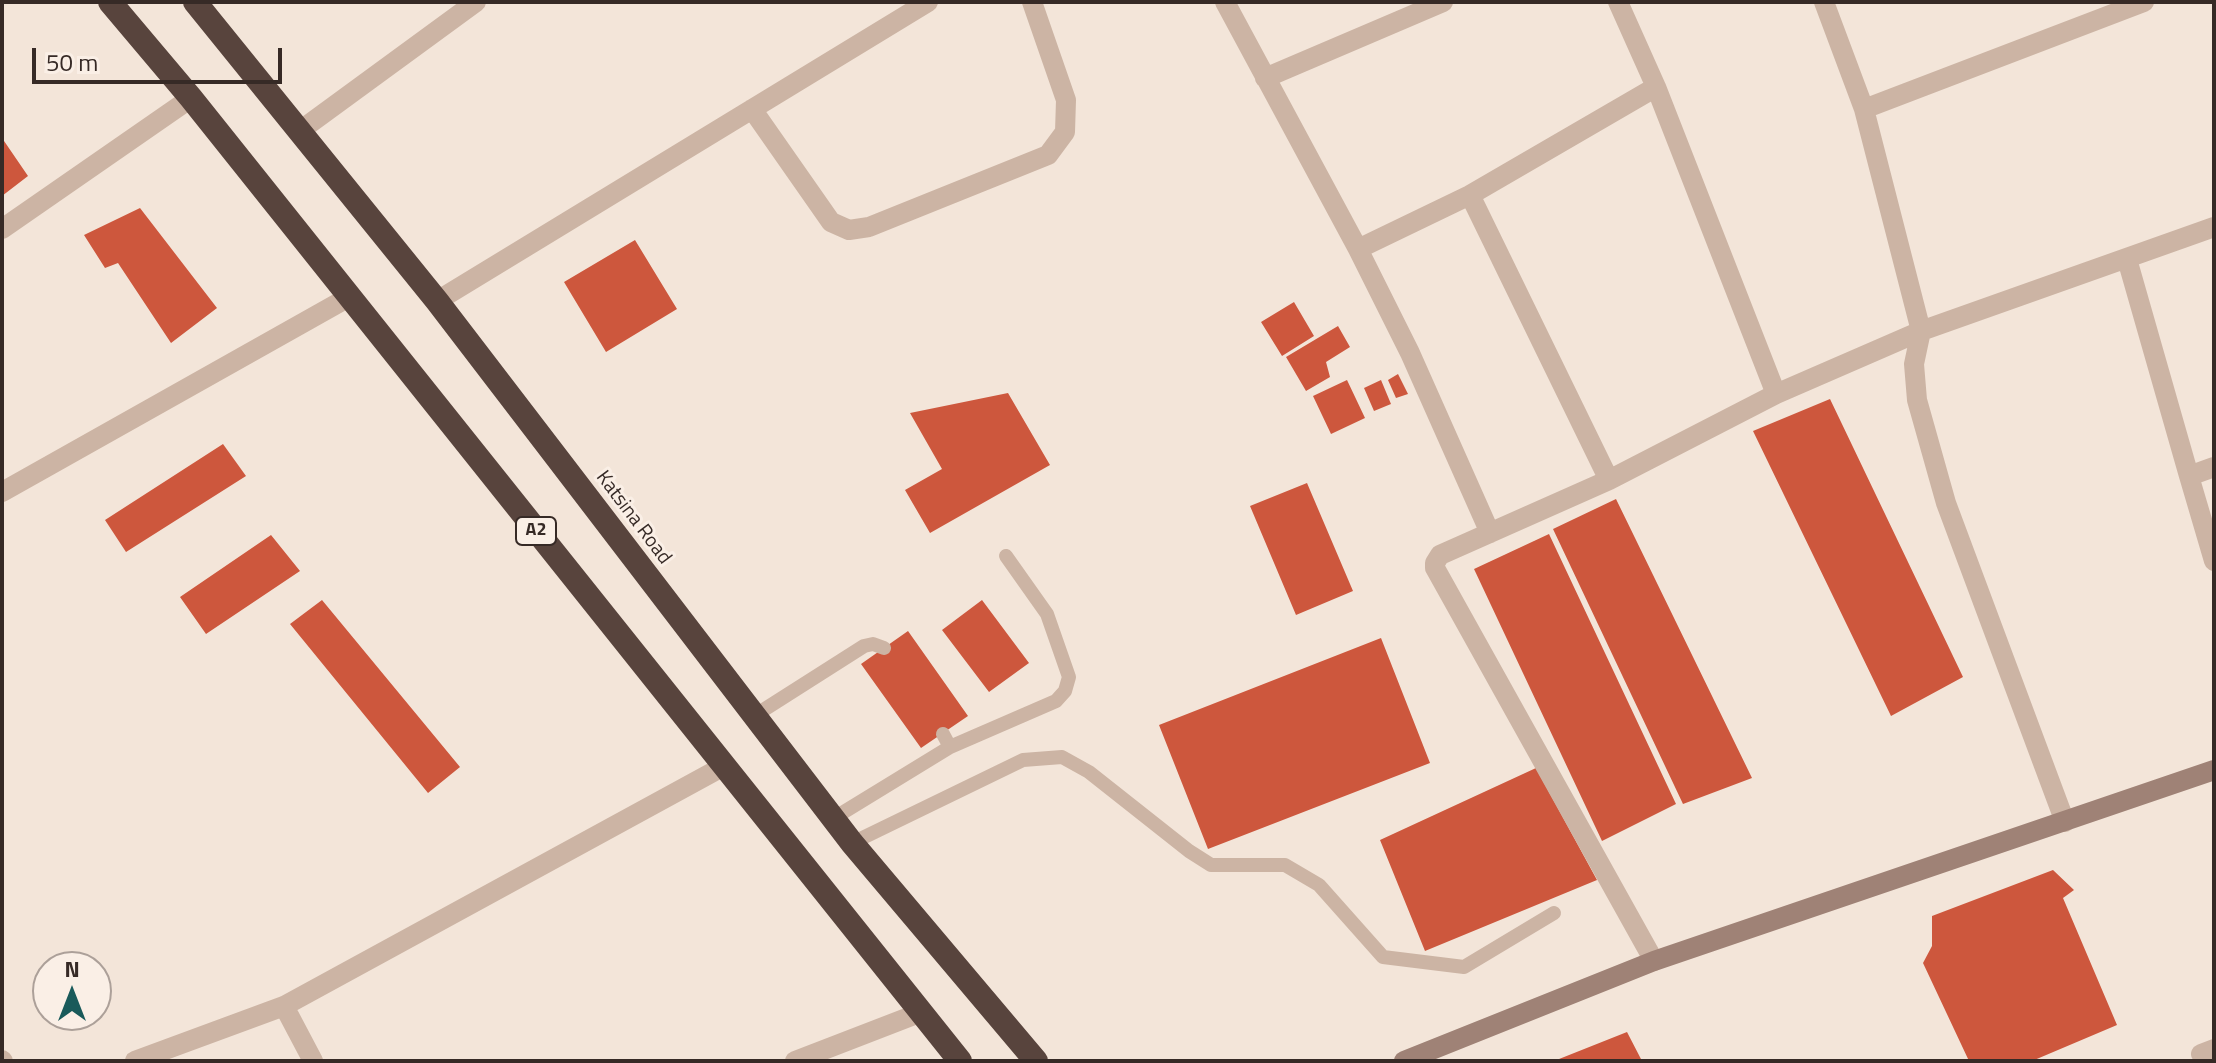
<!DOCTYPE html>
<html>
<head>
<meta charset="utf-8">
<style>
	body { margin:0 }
	#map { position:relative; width:2216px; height:1063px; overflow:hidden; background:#f3e5d9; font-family:"Titillium Web",sans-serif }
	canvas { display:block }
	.frame { position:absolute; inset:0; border:4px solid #362a26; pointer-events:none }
	.north { position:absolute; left:32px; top:951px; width:80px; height:80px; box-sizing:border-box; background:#faefe6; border:2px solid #aca099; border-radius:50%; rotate:0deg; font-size:22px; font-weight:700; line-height:32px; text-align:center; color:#362a26 }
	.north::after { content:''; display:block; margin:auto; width:28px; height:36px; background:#195a5a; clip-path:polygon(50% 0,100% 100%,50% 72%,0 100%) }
	.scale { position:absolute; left:32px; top:48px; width:250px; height:36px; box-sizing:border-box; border:4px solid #362a26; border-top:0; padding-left:10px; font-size:24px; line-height:28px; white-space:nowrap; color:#362a26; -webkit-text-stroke:6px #faefe6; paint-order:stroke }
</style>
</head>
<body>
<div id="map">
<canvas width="2216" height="1063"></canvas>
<div class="frame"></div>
<div class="north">N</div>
<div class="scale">50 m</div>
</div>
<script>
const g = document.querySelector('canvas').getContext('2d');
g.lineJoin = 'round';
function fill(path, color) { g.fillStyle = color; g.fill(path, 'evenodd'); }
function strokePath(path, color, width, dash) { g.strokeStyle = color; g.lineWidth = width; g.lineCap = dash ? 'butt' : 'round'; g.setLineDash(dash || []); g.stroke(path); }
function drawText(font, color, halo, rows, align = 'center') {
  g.font = font + ' "Titillium Web",sans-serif'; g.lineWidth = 6; g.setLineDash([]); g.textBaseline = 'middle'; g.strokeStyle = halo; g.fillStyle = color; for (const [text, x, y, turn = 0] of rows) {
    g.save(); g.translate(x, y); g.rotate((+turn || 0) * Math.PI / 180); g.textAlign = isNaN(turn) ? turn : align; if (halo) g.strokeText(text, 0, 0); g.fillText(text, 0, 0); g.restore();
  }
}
fill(new Path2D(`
	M2,138L28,176L2,196Z
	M140,208L217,308L171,343L118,263L105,268L84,235Z
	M635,240L677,309L606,352L564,282Z
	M1294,302L1314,336L1282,356L1261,322Z
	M1338,326L1350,347L1326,362L1330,377L1306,391L1286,357Z
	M1398,374L1408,394L1396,398L1388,380Z
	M1347,380L1365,418L1331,434L1313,396Z
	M1381,380L1391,404L1374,411L1364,388Z
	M1008,393L1050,465L930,533L905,490L942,469L910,413Z
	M1830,399L1963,677L1891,716L1753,431Z
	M223,444L246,476L126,552L105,520Z
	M1307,483L1353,591L1296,615L1250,506Z
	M1616,499L1752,778L1683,804L1553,529Z
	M1549,534L1676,804L1602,841L1474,569Z
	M271,535L300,571L206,634L180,597Z
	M322,600L460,767L428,793L290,624Z
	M982,600L1029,663L989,692L942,630Z
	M908,631L968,716L921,748L861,664Z
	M1381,638L1430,763L1208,849L1159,725Z
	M1536,768L1597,880L1425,951L1380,840Z
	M2053,870L2074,890L2063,898L2117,1025L2032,1061H1969L1923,963L1932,946V916Z
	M1627,1032L1642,1061H1554Z`), '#cd573d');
strokePath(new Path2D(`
	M754,716L864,646L873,644L884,648
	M950,747L1056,701L1065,691L1069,677L1047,614L1006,556
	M834,818L950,747L943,734
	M852,843L1023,760L1062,757L1089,772L1189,851L1211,865H1285L1319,885L1383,957L1464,967L1554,913`), '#ccb4a4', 14);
strokePath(new Path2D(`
	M1225,2L1358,249L1410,353L1490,533
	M1618,2L1656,87L1776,394
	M1824,2L1864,109L1921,331L1914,364L1917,400L1946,503L2065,822
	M1265,78L1443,2
	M752,109L831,222L849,230L869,227L1048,155L1065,132L1066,100L1032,2
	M1864,109L2144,2
	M301,130L476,2
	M1470,195L1609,480
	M2,229L191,98
	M1358,249L1470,195L1656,87
	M2127,259L2189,476L2214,467
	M437,301L928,2
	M2189,476L2214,561
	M2,492L349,297
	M1654,961L1435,568V563L1440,555L1609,480L1776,394L1921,331L2214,227
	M284,1006L313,1061
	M2201,1054L2214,1049
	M2,1060L3,1061
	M135,1061L284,1006L724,766
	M795,1061L922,1012`), '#ccb4a4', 20);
strokePath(new Path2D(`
	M1404,1061L1654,961L2214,770`), '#9f8276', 20);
strokePath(new Path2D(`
	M110,2L191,98L960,1061
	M195,2L437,301L852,843L1036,1061`), '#58443d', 24);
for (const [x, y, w] of [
	[536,531,40]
]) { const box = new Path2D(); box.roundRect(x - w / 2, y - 14, w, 28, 6); g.fillStyle = '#faefe6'; g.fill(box); strokePath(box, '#362a26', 2); }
drawText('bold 18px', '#362a26', null, [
	["A2",536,531]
]);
drawText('20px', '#362a26', '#faefe6', [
	["Katsina Road",633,518,53]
]);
</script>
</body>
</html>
